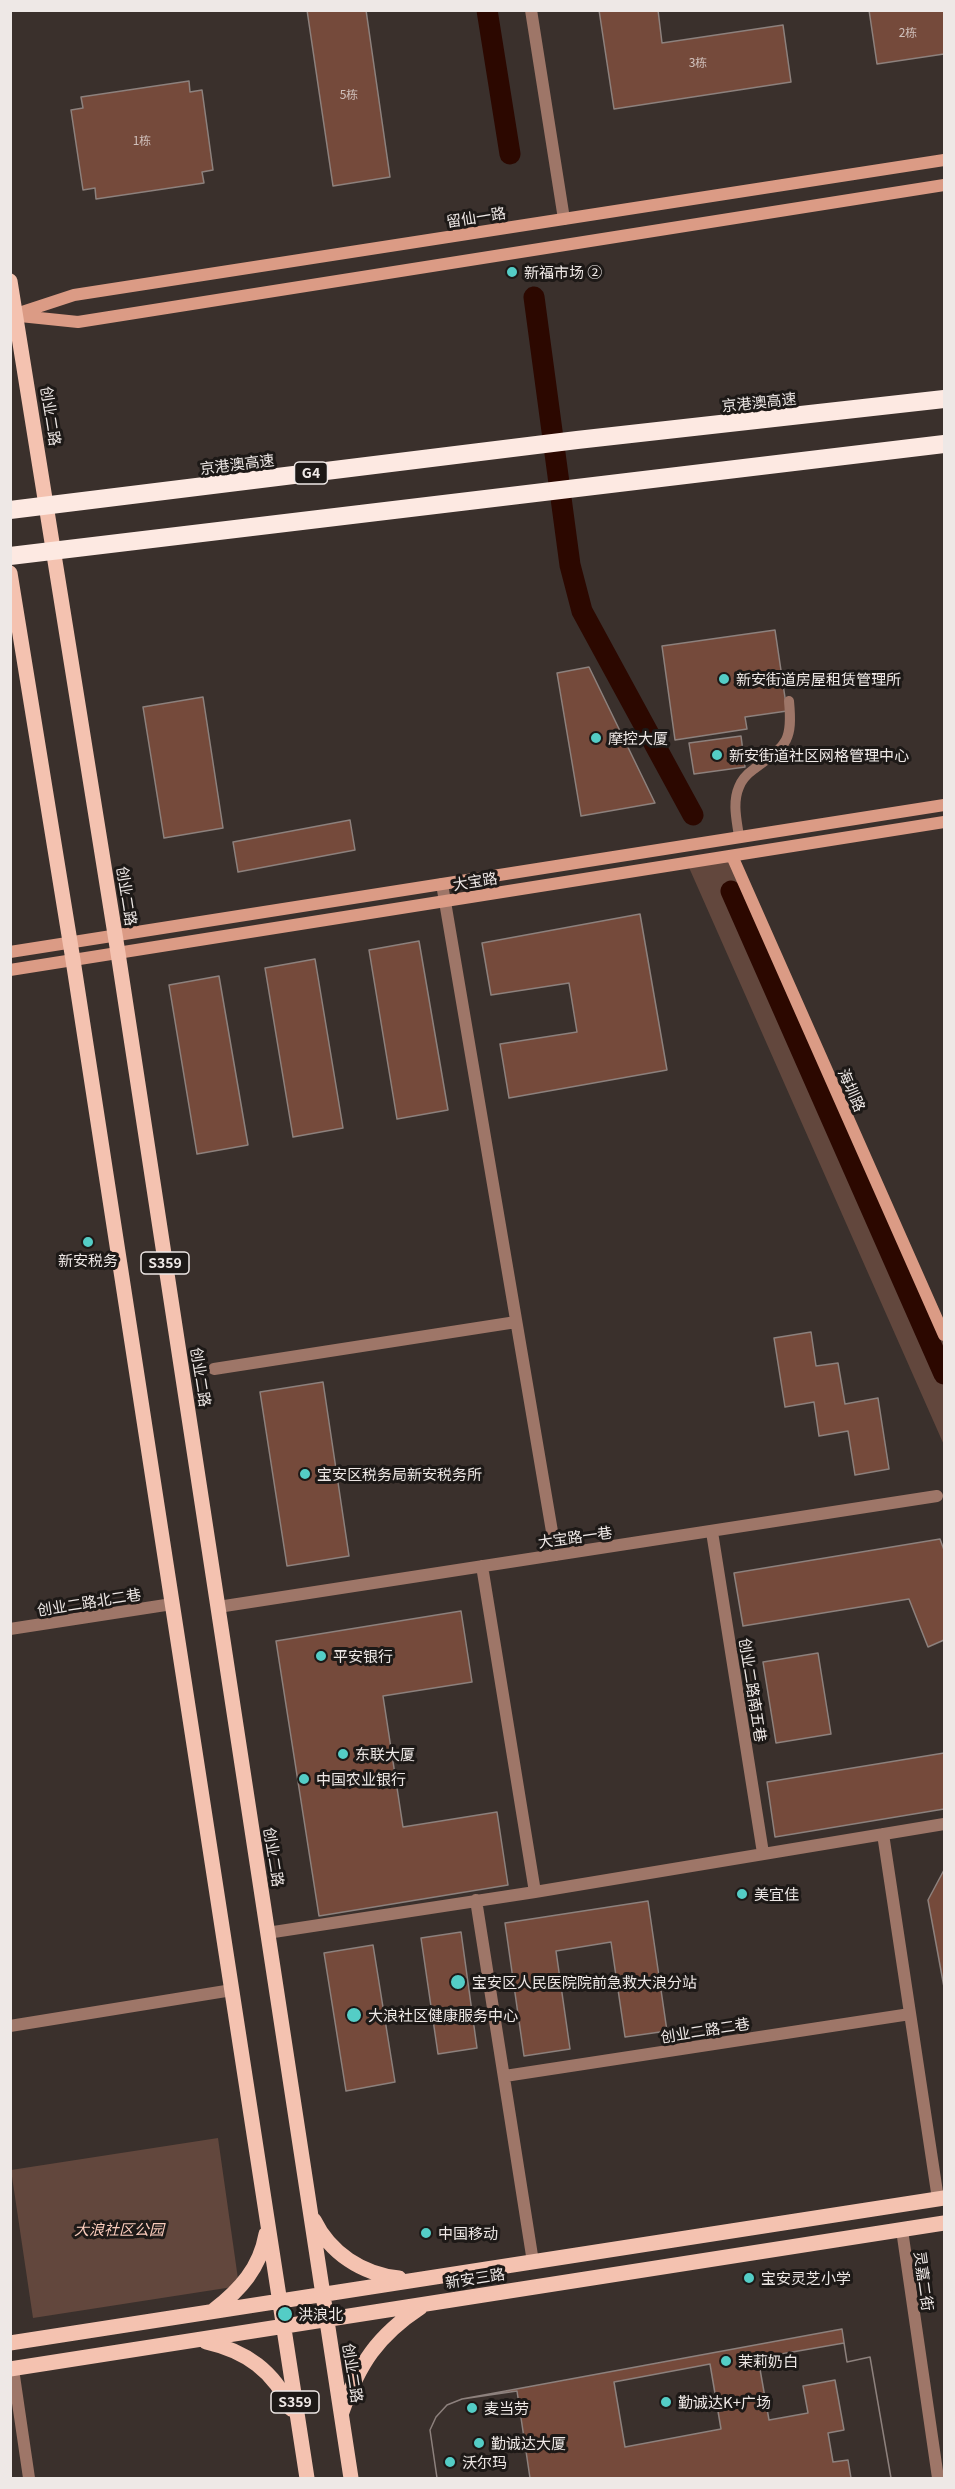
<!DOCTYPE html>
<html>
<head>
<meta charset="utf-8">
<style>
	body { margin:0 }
	#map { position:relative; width:955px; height:2489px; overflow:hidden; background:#3a302c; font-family:Georgia,serif }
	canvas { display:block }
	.frame { position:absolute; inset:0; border:12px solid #eee8e6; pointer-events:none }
</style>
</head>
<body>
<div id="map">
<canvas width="955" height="2489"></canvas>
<div class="frame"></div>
</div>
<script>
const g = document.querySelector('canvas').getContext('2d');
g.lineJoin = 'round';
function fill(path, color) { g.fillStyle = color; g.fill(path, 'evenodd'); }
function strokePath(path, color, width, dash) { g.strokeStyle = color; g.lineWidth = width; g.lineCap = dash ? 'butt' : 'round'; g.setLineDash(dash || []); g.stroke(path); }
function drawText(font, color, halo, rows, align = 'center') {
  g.font = font + ' Georgia,"Noto Sans SC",serif'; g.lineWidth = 6; g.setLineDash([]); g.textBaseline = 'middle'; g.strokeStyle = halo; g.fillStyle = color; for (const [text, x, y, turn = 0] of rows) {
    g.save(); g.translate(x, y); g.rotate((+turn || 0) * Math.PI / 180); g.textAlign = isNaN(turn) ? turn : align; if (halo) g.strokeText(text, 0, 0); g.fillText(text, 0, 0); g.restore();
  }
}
fill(new Path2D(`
	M732,856L944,1321V1445L687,863Z
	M218,2138L239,2286L33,2318L11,2170Z`), '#62473d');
strokePath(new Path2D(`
	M487,10L510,154
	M534,297L570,565L582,611L693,815
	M731,891L944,1374`), '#2c0800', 21);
const building = new Path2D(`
	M307,10H366L390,177L333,186Z
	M599,10H658L662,43L783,25L791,82L614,109Z
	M869,10H944V54L877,64Z
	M189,81L190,92L202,90L213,170L202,172L204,183L96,199L95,188L83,190L71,110L83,108L81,97Z
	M775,630L787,711L745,717L747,729L675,740L662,646Z
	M589,667L655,803L581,816L557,673Z
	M203,697L223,828L164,838L143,707Z
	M741,736L745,767L694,774L689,743Z
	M350,820L355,850L238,872L233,842Z
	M640,914L667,1070L509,1098L500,1044L577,1032L569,983L491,995L482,943Z
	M419,941L448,1110L397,1119L369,950Z
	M315,959L343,1128L293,1137L265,968Z
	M219,976L248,1145L197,1154L169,985Z
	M811,1332L816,1366L838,1363L845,1404L878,1398L889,1469L855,1475L848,1431L819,1436L814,1402L785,1407L774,1338Z
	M323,1382L349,1556L287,1566L260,1392Z
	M940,1539L944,1550V1640L928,1647L909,1599L743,1626L734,1573Z
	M461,1611L472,1682L383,1696L403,1827L497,1812L508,1885L319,1916L276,1641Z
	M818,1653L831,1734L776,1743L763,1662Z
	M944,1753V1809L775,1837L767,1782Z
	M944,1870V1987L928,1900Z
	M648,1901L667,2031L625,2037L611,1942L556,1951L570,2049L524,2056L505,1923Z
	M461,1932L477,2048L438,2054L421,1938Z
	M373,1945L395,2082L346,2091L324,1953Z
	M842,2329L847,2362L870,2357L891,2478H437L430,2430L436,2417L447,2405L462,2399Z
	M844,2343L847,2362L870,2357L891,2478H851L848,2460L833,2462L828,2433L844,2430L835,2380L803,2386L808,2413L769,2420L758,2358Z
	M710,2364L721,2429L625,2447L614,2382Z
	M517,2391L530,2478H437L430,2430L436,2417L447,2405L462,2399Z`);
fill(building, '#754a3b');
strokePath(building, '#8d817d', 1.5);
strokePath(new Path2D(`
	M739,837C737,821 732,803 739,787C742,779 747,774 754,769C786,745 793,743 789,701`), '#9e7668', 10);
strokePath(new Path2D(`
	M531,10L564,219
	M442,884L556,1555
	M214,1369L516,1322
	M712,1532L763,1853
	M482,1566L535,1892
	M218,1607L937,1496
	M10,1629L172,1604
	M883,1834L938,2199
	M476,1900L533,2262
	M267,1933L535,1892L944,1824
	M10,2026L232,1990
	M505,2076L910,2014
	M902,2230L938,2478
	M13,2369L29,2478`), '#9e7668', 12);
strokePath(new Path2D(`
	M10,316L74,295L944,160
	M20,316L78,322L944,185
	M732,856L944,1335
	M10,952L944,805
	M10,970L944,822`), '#db9b85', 12);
strokePath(new Path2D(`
	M10,281L118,953L351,2478
	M10,573L73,960L307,2478
	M314,2220C330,2253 362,2274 399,2278
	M214,2310C240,2290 260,2268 266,2234
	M206,2342C246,2351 274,2371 291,2409
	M10,2343L944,2198
	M10,2369L944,2223
	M342,2412C359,2364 377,2336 421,2307`), '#f4c2b0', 15);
strokePath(new Path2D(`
	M10,510L577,440L944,399
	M10,556L944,444`), '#fde9e2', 18);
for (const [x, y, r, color] of [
	[512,272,6,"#54cdc6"],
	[724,679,6,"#54cdc6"],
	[596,738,6,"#54cdc6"],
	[717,755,6,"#54cdc6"],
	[88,1242,6,"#54cdc6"],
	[305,1474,6,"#54cdc6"],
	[321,1656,6,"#54cdc6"],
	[343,1754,6,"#54cdc6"],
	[304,1779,6,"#54cdc6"],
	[742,1894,6,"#54cdc6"],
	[458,1982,8,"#54cdc6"],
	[354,2015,8,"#54cdc6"],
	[426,2233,6,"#54cdc6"],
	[749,2278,6,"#54cdc6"],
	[285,2314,8,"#54cdc6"],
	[726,2361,6,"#54cdc6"],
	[666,2402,6,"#54cdc6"],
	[472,2408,6,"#54cdc6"],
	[479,2443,6,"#54cdc6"],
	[450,2462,6,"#54cdc6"]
]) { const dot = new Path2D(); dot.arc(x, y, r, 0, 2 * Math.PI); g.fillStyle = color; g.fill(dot); strokePath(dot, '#1d1917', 2); }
drawText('12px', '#d0c0bb', null, [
	["2栋",908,32],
	["3栋",698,62],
	["5栋",349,94],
	["1栋",142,140]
]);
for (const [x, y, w] of [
	[311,473,33],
	[165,1263,48],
	[295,2402,48]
]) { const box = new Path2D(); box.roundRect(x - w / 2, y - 11, w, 22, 4.5); g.fillStyle = '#1d1917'; g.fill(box); strokePath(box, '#eee8e6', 1.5); }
drawText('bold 14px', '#eee8e6', null, [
	["G4",311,473],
	["S359",165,1263],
	["S359",295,2402]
]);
drawText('15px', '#eee8e6', '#1d1917', [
	["留仙一路",476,217,-9],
	["京港澳高速",759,402,-6],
	["创业二路",51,416,81],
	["京港澳高速",237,464,-7],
	["大宝路",475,881,-9],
	["创业二路",127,896,81],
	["海圳路",852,1090,66],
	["创业二路",201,1377,81],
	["大宝路一巷",575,1537,-8],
	["创业二路北二巷",89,1602,-9],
	["创业二路南五巷",753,1690,81],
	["创业二路",274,1857,81],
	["创业二路二巷",705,2030,-9],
	["新安三路",475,2278,-9],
	["灵嘉二街",924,2281,82],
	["创业二路",353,2373,81]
]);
drawText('15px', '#eee8e6', '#1d1917', [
	["新福市场 ②",524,272],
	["新安街道房屋租赁管理所",736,679],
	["摩控大厦",608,738],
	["新安街道社区网格管理中心",729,755],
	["新安税务",88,1260,"center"],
	["宝安区税务局新安税务所",317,1474],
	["平安银行",333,1656],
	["东联大厦",355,1754],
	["中国农业银行",316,1779],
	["美宜佳",754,1894],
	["宝安区人民医院院前急救大浪分站",472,1982],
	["大浪社区健康服务中心",368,2015],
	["中国移动",438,2233],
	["宝安灵芝小学",761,2278],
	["洪浪北",298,2314],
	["茉莉奶白",738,2361],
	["勤诚达K+广场",678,2402],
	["麦当劳",484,2408],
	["勤诚达大厦",491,2443],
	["沃尔玛",462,2462]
], 'left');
drawText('italic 15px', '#fbcdbd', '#1d1917', [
	["大浪社区公园",119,2229]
]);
</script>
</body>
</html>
